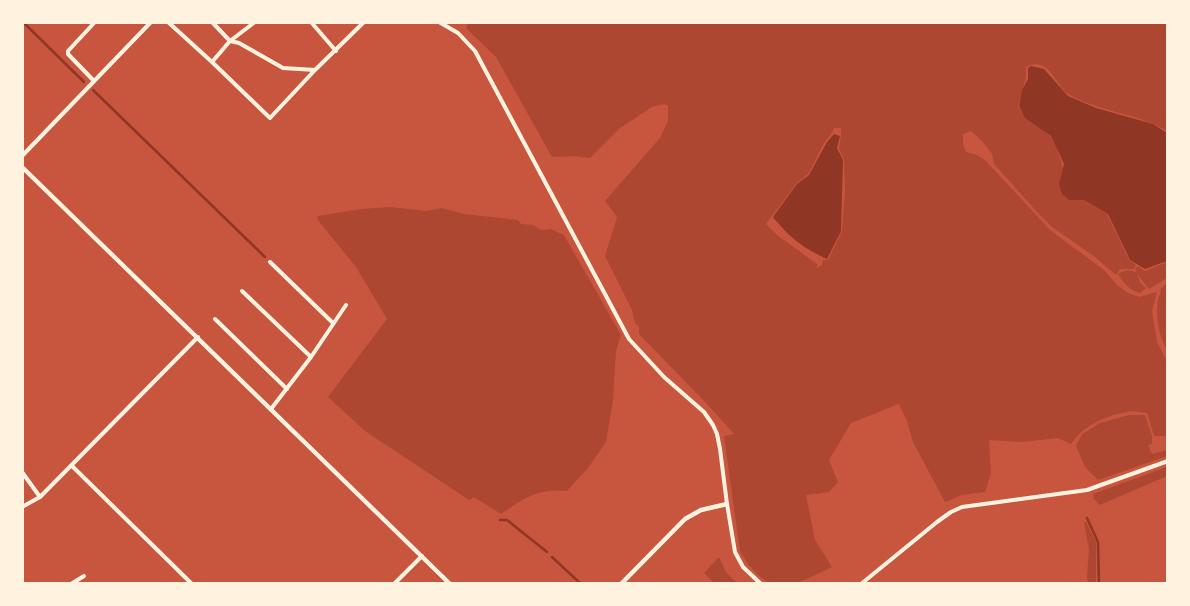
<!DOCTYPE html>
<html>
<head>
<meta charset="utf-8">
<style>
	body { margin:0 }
	#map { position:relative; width:1190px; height:606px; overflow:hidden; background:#c8553d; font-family:"Titillium Web",sans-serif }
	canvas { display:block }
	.frame { position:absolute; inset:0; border:24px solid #fff3e0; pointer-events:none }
</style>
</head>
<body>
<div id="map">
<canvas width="1190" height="606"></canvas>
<div class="frame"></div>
</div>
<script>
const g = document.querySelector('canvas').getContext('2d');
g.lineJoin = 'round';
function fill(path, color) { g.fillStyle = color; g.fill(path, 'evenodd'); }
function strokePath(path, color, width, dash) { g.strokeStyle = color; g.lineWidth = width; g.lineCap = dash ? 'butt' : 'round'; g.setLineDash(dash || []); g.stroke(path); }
fill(new Path2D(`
	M469,22L1167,23V131C1137,113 1100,112 1070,95C1055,87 1050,55 1026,67C1027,81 1021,93 1018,106C1028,125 1036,122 1049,135C1055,141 1058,153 1061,161C1067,177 1050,185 1069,200H1084L1107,214L1129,260L1136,265L1134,269H1120L1116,275L1095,257L1052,227L1038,213L994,164L992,154L982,141L971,131L963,134V144L966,152L977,155L986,161L1050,230L1104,270L1117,285L1128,293L1139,297L1157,292L1152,311L1157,342L1167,361V436H1154L1147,413C1141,412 1133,411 1127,412C1106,415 1083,426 1071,444L1058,438L1022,442L989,440L991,473L985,492L962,495L945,502L913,442L907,421L899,404L851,423L829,460L838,482L829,492L806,495L815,540L832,567L798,583H769L759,576L748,564L740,551L724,436L734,434L707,404L639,334V327L635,323L632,310L605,256L617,217L605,201L660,138L668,121V106L664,104L652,107L620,128L590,158L573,156L552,157L496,57L466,28ZM834,128H841V135L839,148L844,160L845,191L842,231L828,260H823L822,265L817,268V264L777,235L766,224L797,183L809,173L824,143L832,133Z
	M390,207L427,211L442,208L464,214L518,220L521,224L533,225L541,230L551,229L564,235L621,335L616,351L613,400L606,442L588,468L567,491C538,488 524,498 501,514L474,497L469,500L365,431L328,397L387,319L356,267L317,219L318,216L361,209Z
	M1167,262V278L1149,289L1137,274L1140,282L1146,288L1140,293C1129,290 1124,283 1118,274C1124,270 1131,269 1137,273L1135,269L1138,266L1145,271Z
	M1167,283V350C1159,336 1155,316 1158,300C1159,295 1161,292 1161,288Z
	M1129,415H1145L1152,436V444L1148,445L1152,454L1167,450V456L1098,480L1085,467L1076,446L1082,434L1100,423Z
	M1167,467V476L1100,505L1094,499L1093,494Z
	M1084,522H1086L1096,542V583H1088L1087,578L1089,549Z
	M719,557L726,572L737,583H714L704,573Z`), '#ae4732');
fill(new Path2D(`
	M1031,66L1044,69L1068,96L1096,108L1153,124L1167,133V261L1145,269L1130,260L1108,214L1084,200H1069L1062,194L1059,184L1064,164L1051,136L1025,118L1019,106L1022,90L1028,79V68Z
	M834,134L840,136L837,148L843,160L841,231L827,259C803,248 789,237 773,217L797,184L809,175L827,142Z`), '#8f3625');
strokePath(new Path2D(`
	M23,22L84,82
	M93,90L265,257
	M1087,518L1098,542L1099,584
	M500,520H507L547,552
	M552,557L581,584`), '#8f3625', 2.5);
strokePath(new Path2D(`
	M168,22L212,62L270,118L315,70L364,22
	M212,22L230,41L239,43L283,68L315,70
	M311,22L336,51
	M439,22L458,33L475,51L629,339L664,377L704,412L713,425L717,434L720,449L727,504L735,552L743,567L761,584
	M212,62L230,41L255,22
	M94,81L68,54V51L95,22
	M22,156L151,22
	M270,262L333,323
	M242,291L311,357
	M215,319L287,389
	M271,409L311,357L346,305
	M72,466L192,584
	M22,472L40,497
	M22,507L40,497L198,337
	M71,584L84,576
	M394,584L422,556
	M861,584L937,522L951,512L962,507L1087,490L1168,461`), '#fff3e0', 4);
strokePath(new Path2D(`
	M22,167L450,584
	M621,584L685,519L701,510L727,504`), '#fff3e0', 4.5);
</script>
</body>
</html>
